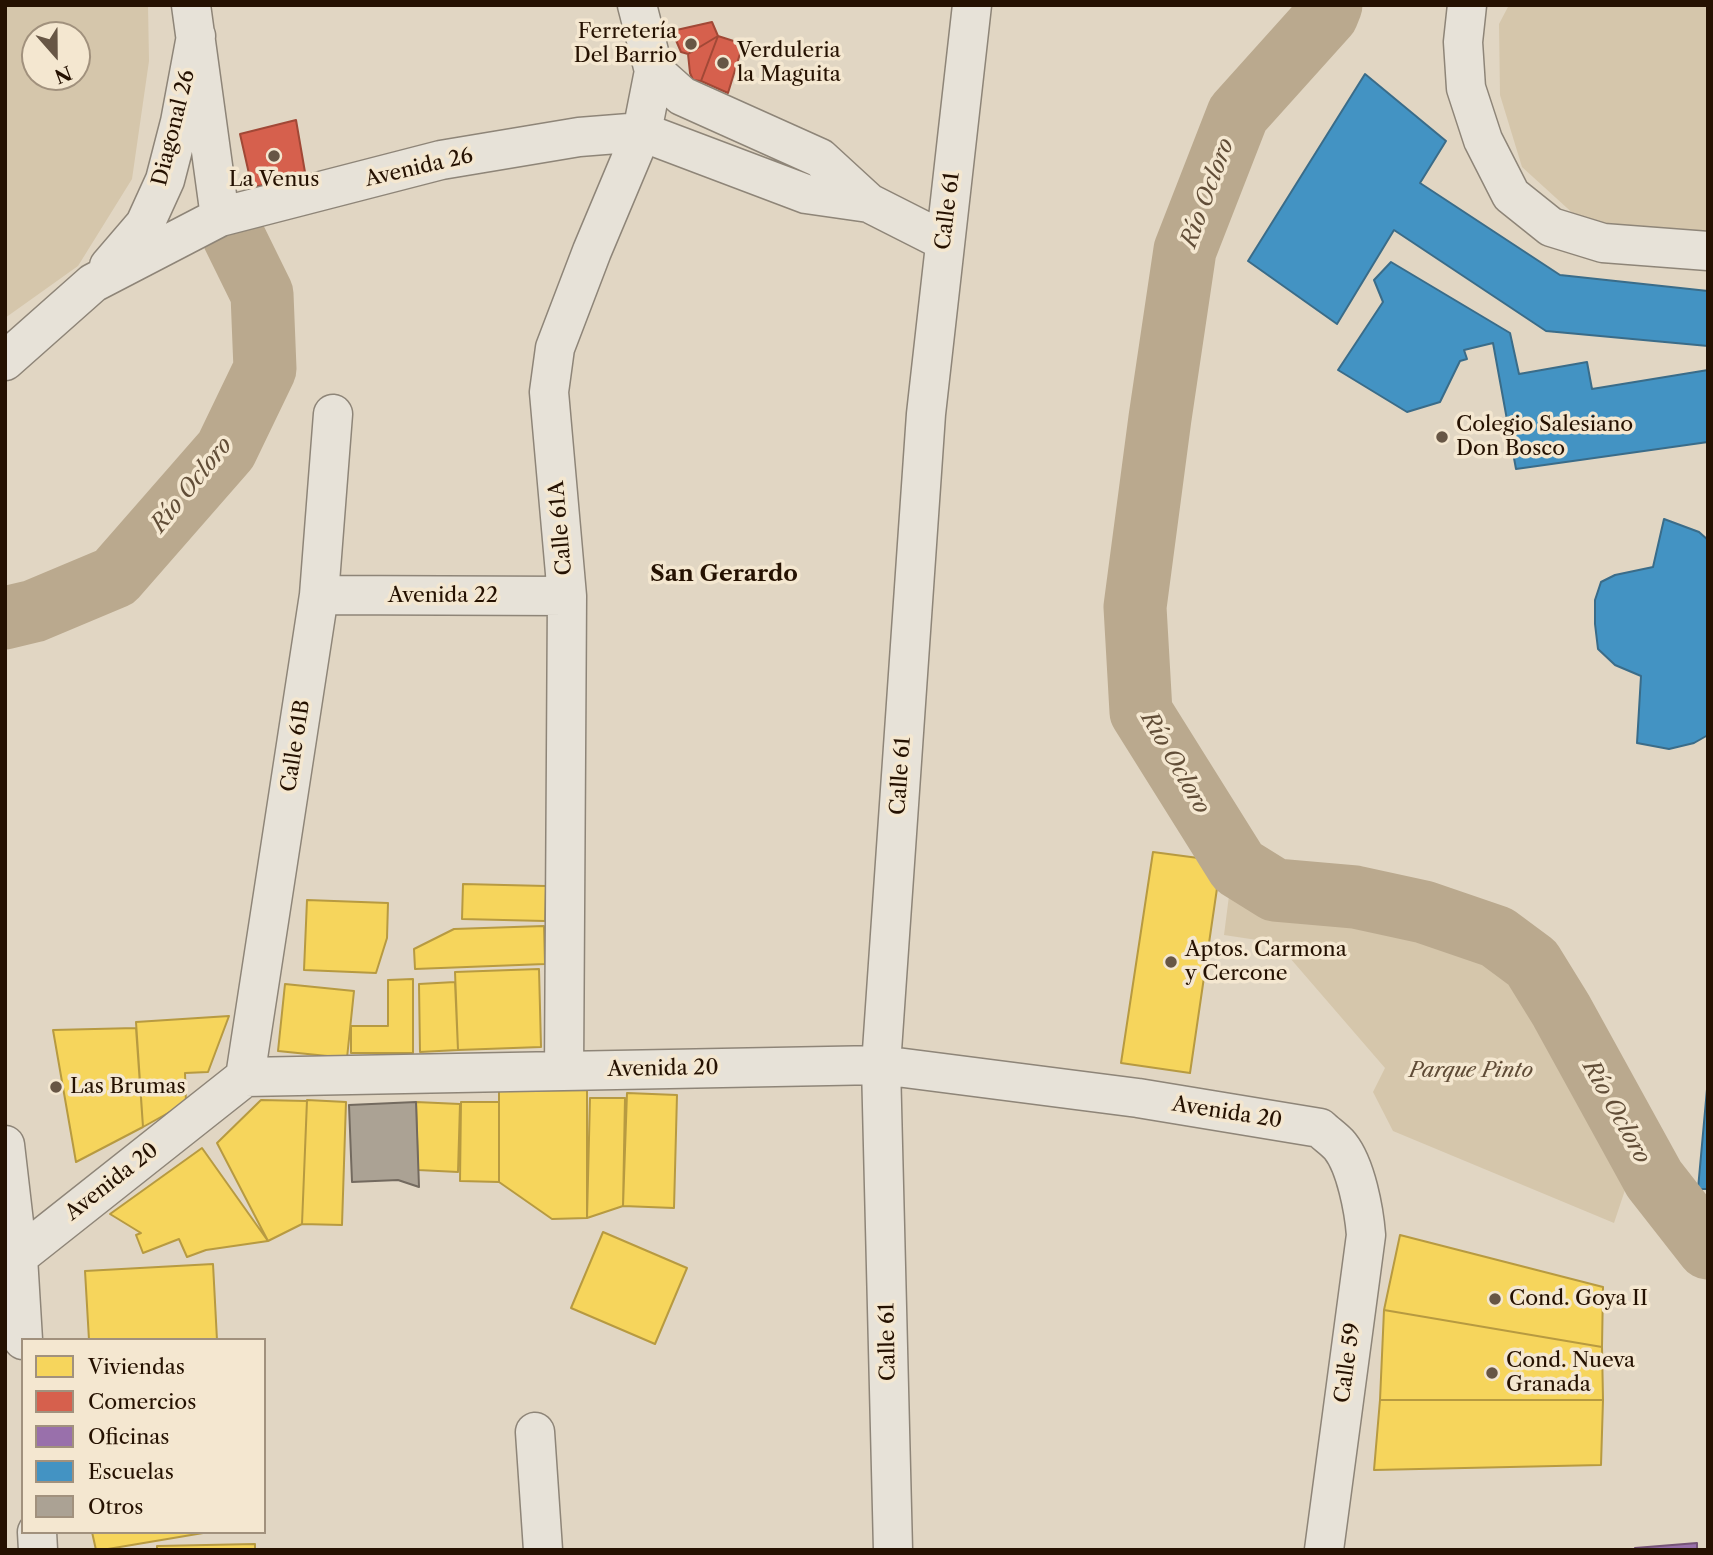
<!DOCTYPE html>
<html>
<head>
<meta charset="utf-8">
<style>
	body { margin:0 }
	#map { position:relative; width:1713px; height:1555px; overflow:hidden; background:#e1d6c3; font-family:"Libre Caslon Text",serif }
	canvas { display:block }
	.frame { position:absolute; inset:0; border:7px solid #251101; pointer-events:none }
	.legend { position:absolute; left:21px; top:1338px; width:245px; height:196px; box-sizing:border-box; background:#f4e7d0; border:2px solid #a1917d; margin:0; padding:9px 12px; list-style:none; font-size:21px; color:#251101 }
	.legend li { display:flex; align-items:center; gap:14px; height:35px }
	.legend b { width:35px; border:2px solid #a1917d }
	.north { position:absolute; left:21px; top:21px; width:70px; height:70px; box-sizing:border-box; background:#f4e7d0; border:2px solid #a1917d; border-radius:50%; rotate:159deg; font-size:19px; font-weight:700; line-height:28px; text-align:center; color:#251101 }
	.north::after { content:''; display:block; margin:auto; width:24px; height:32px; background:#675645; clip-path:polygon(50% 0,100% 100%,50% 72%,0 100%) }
</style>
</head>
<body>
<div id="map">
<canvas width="1713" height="1555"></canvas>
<div class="frame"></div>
<ul class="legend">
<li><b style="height:19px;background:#f6d55c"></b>Viviendas</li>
<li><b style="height:19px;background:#d6604d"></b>Comercios</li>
<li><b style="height:19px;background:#9970ab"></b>Oficinas</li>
<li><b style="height:19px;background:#4393c3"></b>Escuelas</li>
<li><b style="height:19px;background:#aba294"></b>Otros</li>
</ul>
<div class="north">N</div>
</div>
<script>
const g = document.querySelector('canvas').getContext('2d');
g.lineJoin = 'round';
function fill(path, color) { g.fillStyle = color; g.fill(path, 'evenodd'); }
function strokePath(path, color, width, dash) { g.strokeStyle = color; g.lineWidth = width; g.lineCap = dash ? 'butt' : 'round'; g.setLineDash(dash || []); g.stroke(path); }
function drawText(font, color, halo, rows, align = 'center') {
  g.font = font + ' "Libre Caslon Text",serif'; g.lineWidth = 7; g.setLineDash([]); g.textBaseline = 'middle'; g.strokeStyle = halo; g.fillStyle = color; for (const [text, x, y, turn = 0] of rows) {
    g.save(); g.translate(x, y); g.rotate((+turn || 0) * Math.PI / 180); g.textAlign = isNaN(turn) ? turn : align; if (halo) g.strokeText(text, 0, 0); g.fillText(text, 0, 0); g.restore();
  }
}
fill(new Path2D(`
	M5,5H148L149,61L132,179L78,266L5,318ZM35,35H77V77H35Z
	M1509,5H1708V234L1589,228L1522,167L1500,95L1499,24Z
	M1231,880L1269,905L1324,910L1404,923L1482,950L1516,977L1598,1114L1630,1175L1614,1223L1393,1131L1373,1092L1385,1068L1277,943L1224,935Z`), '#d5c6ab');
const homes = new Path2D(`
	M1153,852L1221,861L1190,1073L1121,1063Z
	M463,884L546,886L545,921L462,919Z
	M307,900L388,903L387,938L376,973L304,970Z
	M544,926L545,964L415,969L414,949L454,929Z
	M539,969L541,1047L458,1050L455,972Z
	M413,979V1053H351V1026H388V980Z
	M455,982L458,1050L420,1052L419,984Z
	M285,984L354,991L347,1058L278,1051Z
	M229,1016L208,1072L185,1073L186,1103L143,1127L136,1022Z
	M136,1028L143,1127L76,1162L53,1030Z
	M587,1090V1218L552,1219L499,1182V1091Z
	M627,1093L677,1095L674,1208L623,1206Z
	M590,1098H625L623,1206L587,1218Z
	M261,1100L307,1101L302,1224L268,1241L217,1143Z
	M307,1100L346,1102L342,1225L302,1224Z
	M416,1102L460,1104L458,1172L418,1170Z
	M461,1102H499V1182L460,1181Z
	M202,1148L268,1241L206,1250L187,1257L179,1239L143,1253L136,1235L141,1233L110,1214Z
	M603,1232L687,1268L655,1344L571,1308Z
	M1400,1235L1603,1287L1602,1347L1384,1310Z
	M213,1264L217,1340H89L85,1271Z
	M1384,1310L1602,1347L1603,1400H1380Z
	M1380,1400H1603L1601,1465L1374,1470Z
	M92,1532H209L102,1550H96Z
	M255,1544V1550H157V1546Z`);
fill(homes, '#f6d55c');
strokePath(homes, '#b79a41', 2);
const shops = new Path2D(`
	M712,22L718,36L688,54L681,52L672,31Z
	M718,36L701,81L693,80L690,73L688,54Z
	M718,36L743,44L728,93L701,81Z
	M296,120L306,178L252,187L240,134Z`);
fill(shops, '#d6604d');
strokePath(shops, '#a14836', 2);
const offices = new Path2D(`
	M1697,1543V1550H1635V1548Z`);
fill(offices, '#9970ab');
strokePath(offices, '#765478', 2);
const schools = new Path2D(`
	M1365,74L1446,141L1420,183L1560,275L1708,291V346L1546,331L1394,230L1337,324L1248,261Z
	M1391,262L1510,333L1519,374L1587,362L1592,389L1708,370V442L1516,469L1493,343L1464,350L1467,359L1460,361L1440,402L1407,412L1338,370L1383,302L1374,280Z
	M1664,519L1699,532L1708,540V735L1694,743L1669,749L1637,743L1641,676L1615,665L1598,649L1595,624V600L1601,582L1615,575L1653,567Z
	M1708,1078V1189H1698Z`);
fill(schools, '#4393c3');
strokePath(schools, '#3a6c89', 2);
strokePath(new Path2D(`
	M1331,5L1327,15L1238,114L1185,250L1160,418L1135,607L1141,712L1238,867L1275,890L1355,897L1424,912L1497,937L1532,963L1561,1010L1654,1179L1708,1248
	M5,618L34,611L115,577L226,450L265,369L262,294L233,235`), '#baa98e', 63);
const building = new Path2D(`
	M416,1102L419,1187L398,1180L352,1182L349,1105Z`);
fill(building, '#aba294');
strokePath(building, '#736a5f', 2);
const minor = new Path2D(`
	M191,5L220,217
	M1467,5L1463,42L1466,88L1483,140L1511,195L1551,227L1603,243L1708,251
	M654,71L682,96L820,158L869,203L944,241
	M109,266L145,224L165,180L180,122L196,36
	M5,361L93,283L220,217L441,160L579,137L642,132L806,194L869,203
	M319,595L567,596
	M564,1071L567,596L549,392L555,348L592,251L642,132L654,71L637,5
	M245,1077L319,595L333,414
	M5,1145L18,1257L23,1340
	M5,1267L245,1077L881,1065L1138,1098L1320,1128C1326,1134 1334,1139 1340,1146C1356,1166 1364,1210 1366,1235L1324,1550
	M535,1432L543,1550
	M37,1532L38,1550
	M893,1550L881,1065L926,414L972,5`);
strokePath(minor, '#8e8578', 41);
strokePath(minor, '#e7e2d8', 38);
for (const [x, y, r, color] of [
	[691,44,7,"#675645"],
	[723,63,7,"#675645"],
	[274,156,7,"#675645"],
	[1442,437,7,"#675645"],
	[1171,962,7,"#675645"],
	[56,1087,7,"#675645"],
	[1495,1299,7,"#675645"],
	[1492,1373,7,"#675645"]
]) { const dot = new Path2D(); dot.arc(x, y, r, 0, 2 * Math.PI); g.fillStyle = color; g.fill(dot); strokePath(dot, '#f4e7d0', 2.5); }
drawText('21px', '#251101', '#f4e7d0', [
	["Ferretería",677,32,"right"],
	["Del Barrio",677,56,"right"],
	["Verduleria",737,51],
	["la Maguita",737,75],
	["La Venus",274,180,"center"],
	["Colegio Salesiano",1456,425],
	["Don Bosco",1456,449],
	["Aptos. Carmona",1185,950],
	["y Cercone",1185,974],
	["Las Brumas",70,1087],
	["Cond. Goya II",1509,1299],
	["Cond. Nueva",1506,1361],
	["Granada",1506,1385]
], 'left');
drawText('21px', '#251101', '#f4e7d0', [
	["Diagonal 26",174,128,-76],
	["Avenida 26",419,168,-13],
	["Calle 61",948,211,-83],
	["Calle 61A",561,528,-95],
	["Avenida 22",443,596],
	["Calle 61B",296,746,-81],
	["Calle 61",901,776,-86],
	["Avenida 20",663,1069,-1],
	["Avenida 20",1227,1113,9],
	["Avenida 20",112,1182,-38],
	["Calle 61",888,1342,-91],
	["Calle 59",1348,1363,-82]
]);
drawText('italic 21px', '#5f4b36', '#f4e7d0', [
	["Parque Pinto",1471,1071]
]);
drawText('italic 23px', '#614d37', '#f4e7d0', [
	["Río Ocloro",1208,193,-70],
	["Río Ocloro",192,485,-51],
	["Río Ocloro",1175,763,60],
	["Río Ocloro",1616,1112,61]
]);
drawText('bold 23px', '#251101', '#f4e7d0', [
	["San Gerardo",724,574]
]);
</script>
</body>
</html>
